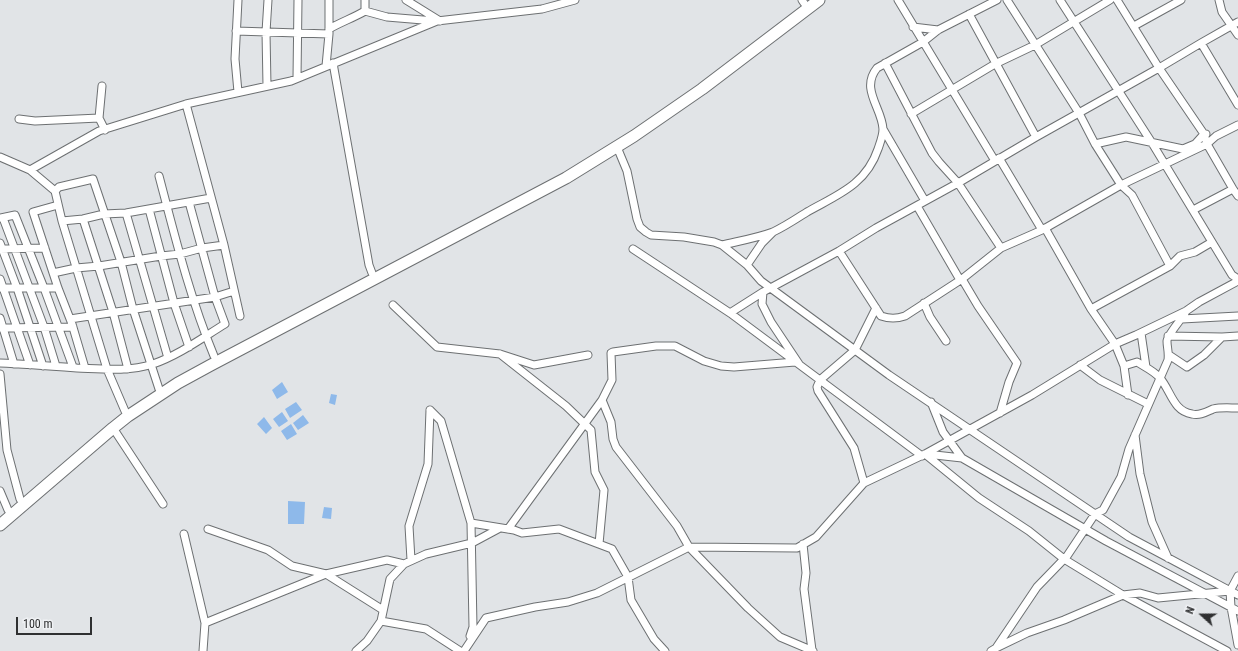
<!DOCTYPE html>
<html>
<head>
<meta charset="utf-8">
<style>
	body { margin:0 }
	#map { position:relative; width:1238px; height:651px; overflow:hidden; background:#e1e4e7; font-family:"Roboto Condensed",sans-serif }
	canvas { display:block }
	.north { position:absolute; left:1182px; top:595px; width:40px; height:40px; -webkit-text-stroke:3px #eff1f4; paint-order:stroke; rotate:291deg; font-size:11px; font-weight:700; line-height:16px; text-align:center; color:#2f3031 }
	.north::after { content:''; display:block; margin:auto; width:14px; height:18px; background:#2f3031; clip-path:polygon(50% 0,100% 100%,50% 72%,0 100%) }
	.scale { position:absolute; left:16px; top:617px; width:76px; height:18px; box-sizing:border-box; border:2px solid #2f3031; border-top:0; padding-left:5px; font-size:12px; line-height:14px; white-space:nowrap; color:#2f3031; -webkit-text-stroke:3px #eff1f4; paint-order:stroke }
</style>
</head>
<body>
<div id="map">
<canvas width="1238" height="651"></canvas>
<div class="north">N</div>
<div class="scale">100 m</div>
</div>
<script>
const g = document.querySelector('canvas').getContext('2d');
g.lineJoin = 'round';
function fill(path, color) { g.fillStyle = color; g.fill(path, 'evenodd'); }
function strokePath(path, color, width, dash) { g.strokeStyle = color; g.lineWidth = width; g.lineCap = dash ? 'butt' : 'round'; g.setLineDash(dash || []); g.stroke(path); }
fill(new Path2D(`
	M282,382L288,392L277,399L272,390Z
	M331,394L337,395L335,405L329,403Z
	M296,402L302,410L290,418L285,409Z
	M282,412L288,421L279,427L273,419Z
	M303,415L309,423L298,430L293,423Z
	M264,417L272,428L266,434L257,424Z
	M291,424L297,434L287,440L281,431Z
	M288,501L305,502L304,524H288Z
	M324,507L332,508L331,519L322,518Z`), '#8eb9ea');
const minor = new Path2D(`
	M406,0L440,21
	M802,0L804,3
	M898,0L995,161
	M1007,0L1079,113L1095,144L1121,185L1132,195L1170,266
	M1060,0L1152,143L1232,275L1238,279
	M1117,0L1159,68L1204,134L1207,144L1233,189L1238,196
	M1219,0L1222,12L1238,35
	M365,11V0
	M969,14L1036,137
	M1134,26L1181,0
	M913,27L938,30
	M329,29C341,22 353,18 365,11L387,17L435,21
	M236,31L329,34
	M1201,43L1238,105
	M333,63L369,265L372,273
	M885,63L932,153L939,162L958,183L1001,248
	M326,66L329,34V0
	M297,78L298,0
	M102,86L99,118L105,130
	M267,86L266,32L268,0
	M238,92L235,59L238,0
	M186,104L224,245L240,316
	M911,114L995,64L1035,45L1110,0
	M19,119L35,121L99,118
	M883,129L925,201
	M1095,144L1126,137L1183,149L1195,144L1204,134H1206
	M617,147L627,171L637,219L640,227L646,232L651,235L684,237L714,242L722,245L747,265L761,281L889,375L1129,537L1238,595
	M0,157L30,170L99,131L186,104L291,81L437,21L542,9L575,0
	M999,158L1042,230
	M30,170L55,191L62,221L107,369L125,411
	M159,176C175,237 190,298 214,356
	M55,191L59,187L93,179L121,262L133,309L159,389
	M58,205L33,212L58,288L72,324L85,368
	M917,206L960,280
	M149,209L174,303L189,347
	M1193,210L1233,189
	M126,213L168,358
	M0,218L15,215L44,288L73,367
	M3,218L44,327L56,366
	M83,219L113,312L128,369
	M62,221L83,219L104,214L126,213L211,198
	M1045,228L1091,309L1115,344L1124,366L1128,395
	M0,243L17,288L43,366
	M722,245C739,241 757,238 773,232C784,227 796,219 807,212C837,195 866,185 878,149C880,143 883,136 883,129C882,108 860,89 877,68L923,42L938,30L997,0
	M0,249L45,248
	M633,249L730,313L922,456
	M839,251L881,316C890,319 896,319 905,316L962,279L1001,248L1042,230L1121,185L1207,144L1216,136L1238,125
	M747,265L762,243L773,232
	M53,273L76,268L99,266L161,256L180,254L202,248L224,245
	M0,279L30,365
	M962,279L978,306L1017,363L1009,382L1000,413
	M0,288H58
	M924,303L930,317L946,341
	M393,305L437,347L500,354L534,365L588,355
	M1091,309L1170,266L1180,256L1195,252L1212,242
	M730,313L763,292
	M0,318L14,364
	M70,319L215,297L234,291
	M1182,319L1238,316
	M0,328L73,327
	M1141,333L1146,367
	M1168,336L1222,337
	M500,354L566,406L591,430L595,472L604,490L599,544
	M1169,355L1187,367L1204,355L1222,337L1238,336
	M795,362L734,367L721,366L704,361L675,346H656L613,352L611,353L612,380L602,400L611,422L613,439L616,447L677,526L689,547L748,608L780,637L813,651
	M0,363C25,364 51,366 77,368C102,369 128,372 153,364C179,355 202,338 225,324L215,297L189,202
	M799,364L771,322L762,304L763,292L839,251L876,228L958,183L1036,137L1159,68L1201,43L1238,22
	M1080,365L1100,380L1148,404
	M1124,366L1137,362C1145,367 1154,371 1160,378C1171,391 1173,411 1192,414C1200,416 1206,412 1213,409C1221,407 1230,408 1238,408
	M0,374L7,450L20,499
	M931,402L943,432L962,458
	M430,410L441,421L471,523L514,530L522,533L559,529L612,549L628,577L631,600L654,639L665,651
	M113,428L163,504
	M1135,435L1140,474L1152,522L1168,558
	M925,454L979,498L1029,531L1064,559L1123,595L1227,651
	M926,454L962,458L1106,541L1238,611
	M864,483L854,448L818,391L817,387L820,380L855,350L876,308
	M0,491L8,510
	M208,529L268,550L292,566L326,574L383,610
	M508,529L602,400
	M184,534L205,623L203,651
	M803,544L806,573L804,589L812,650
	M411,560L409,526L428,464L430,410
	M1238,576L1230,591L1231,607L1238,645
	M381,621L426,629L460,651
	M205,623L326,574L387,560L404,564
	M470,636L473,627L471,523
	M996,648L1027,633L1064,620L1123,595L1140,593L1158,598L1230,591
	M356,651L367,641L381,621L390,579L404,564L426,554L472,543L500,528
	M464,651L486,618L535,607L568,602L597,593L689,547L797,548L816,537L864,483L925,454L1032,395L1115,344L1136,335L1186,311L1199,302L1238,281
	M991,651L996,648L1037,587L1067,556L1095,514L1103,510L1121,477L1129,449L1168,360C1169,351 1167,348 1167,341C1167,335 1183,318 1186,311`);
const highway = new Path2D(`
	M0,525L113,428L128,416L178,383L211,365L566,178L634,136L702,89L819,0`);
strokePath(minor, '#6d7072', 9);
strokePath(highway, '#6d7072', 13);
strokePath(minor, '#fff', 7);
strokePath(highway, '#fff', 11);
</script>
</body>
</html>
